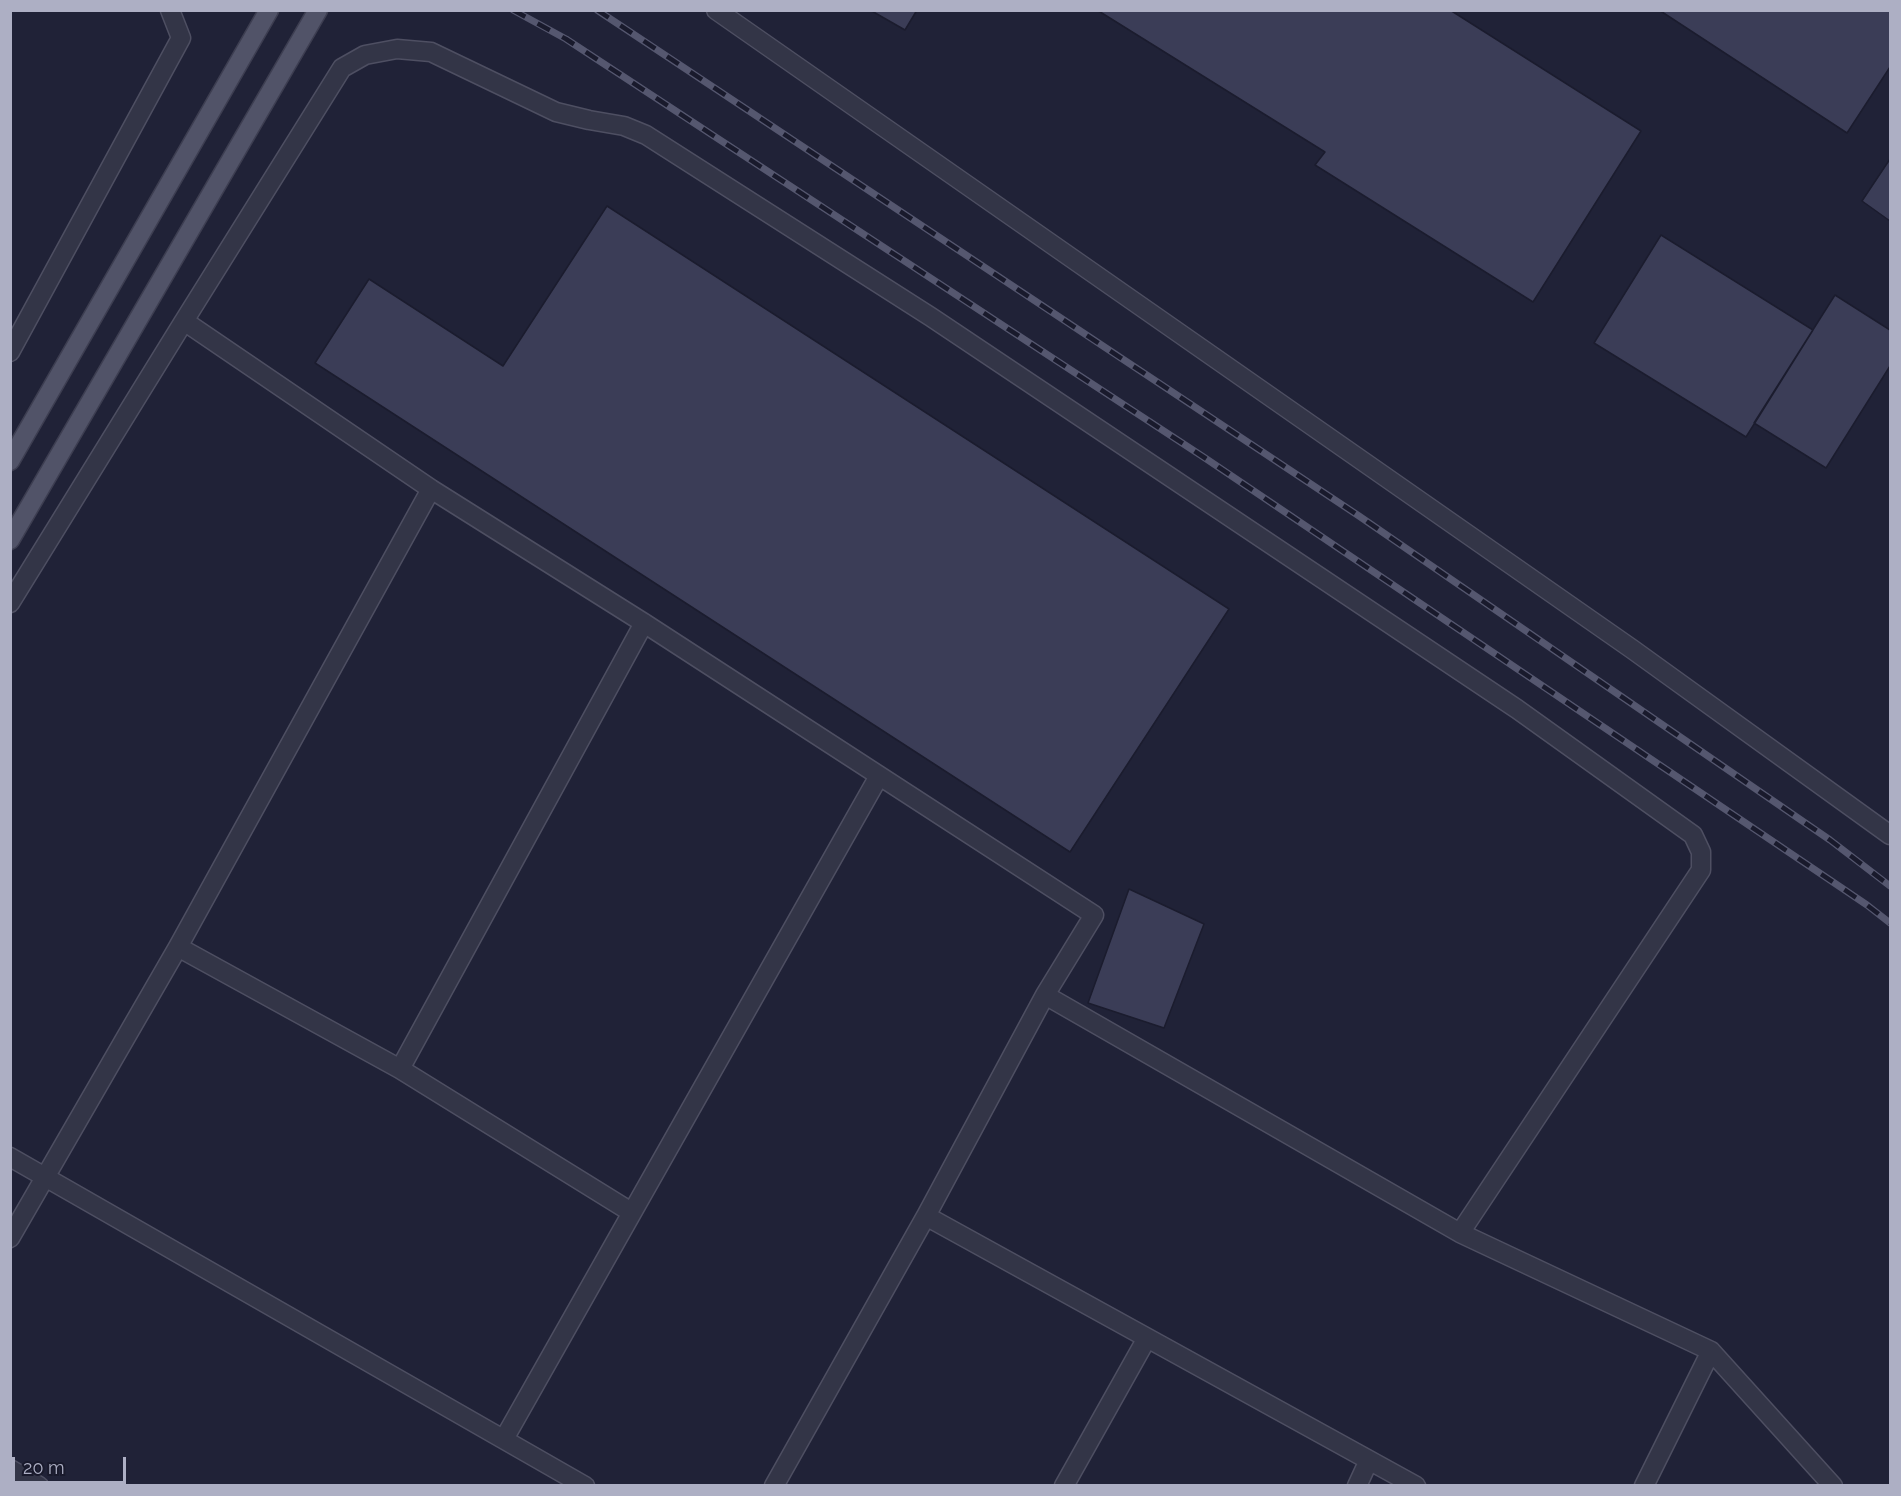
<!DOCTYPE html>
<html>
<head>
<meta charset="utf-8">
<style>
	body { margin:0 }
	#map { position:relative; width:1901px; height:1496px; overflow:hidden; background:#202237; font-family:Raleway,sans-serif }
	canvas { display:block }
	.frame { position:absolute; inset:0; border:12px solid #adafc4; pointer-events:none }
	.scale { position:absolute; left:12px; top:1457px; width:114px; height:27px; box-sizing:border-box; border:3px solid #adafc4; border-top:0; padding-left:8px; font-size:18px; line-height:21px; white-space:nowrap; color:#adafc4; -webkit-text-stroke:4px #191a2c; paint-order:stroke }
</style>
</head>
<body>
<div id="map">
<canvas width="1901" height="1496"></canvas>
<div class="frame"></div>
<div class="scale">20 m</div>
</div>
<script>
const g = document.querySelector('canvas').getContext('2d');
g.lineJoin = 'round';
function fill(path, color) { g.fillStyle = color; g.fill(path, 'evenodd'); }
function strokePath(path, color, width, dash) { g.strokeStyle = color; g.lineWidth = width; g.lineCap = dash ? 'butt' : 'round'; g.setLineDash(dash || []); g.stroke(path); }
const building = new Path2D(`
	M870,10H917L905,30Z
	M1097,10H1450L1641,131L1533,302L1315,165L1325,152Z
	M1659,10H1890V67L1847,133Z
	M1890,159V221L1862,201Z
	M607,206L1229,609L1070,852L315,363L369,279L503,366Z
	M1661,235L1813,330L1746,437L1594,343Z
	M1835,295L1890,330V366L1826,468L1754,423Z
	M1129,889L1204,924L1164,1028L1088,1003Z`);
fill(building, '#3b3d57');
strokePath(building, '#1b1c2e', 1.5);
const minor = new Path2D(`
	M716,10L1632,649L1890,835
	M184,321L342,68L365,55L397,49L431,52L556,112L589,120L624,126L646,135L931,317L1517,709L1693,835L1701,852V870L1460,1233
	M10,352L181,38L170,10
	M10,603L184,321L431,489L644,623L1094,915L1045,995L926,1216
	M178,947L400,1069L631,1212
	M1045,995L1460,1233L1711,1351
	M400,1069L644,623
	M10,1157L585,1486
	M10,1238L178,947L431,489
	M504,1439L879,776
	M10,1469L39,1486
	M774,1486L926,1216L1416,1486
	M1064,1486L1147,1338
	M1357,1486L1369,1460
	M1644,1486L1711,1351L1833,1486`);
const major = new Path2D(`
	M10,461L269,10
	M10,540L318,10`);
strokePath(minor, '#4e4f62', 21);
strokePath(major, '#3d3e51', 21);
strokePath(minor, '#333547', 18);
strokePath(major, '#515368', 18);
const rail = new Path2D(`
	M513,10L566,39L1205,458L1867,905L1890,923
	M597,10L1359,516L1830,840L1890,886`);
strokePath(rail, '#55576f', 7);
strokePath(rail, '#191a2c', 4.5, [14]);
</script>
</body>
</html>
